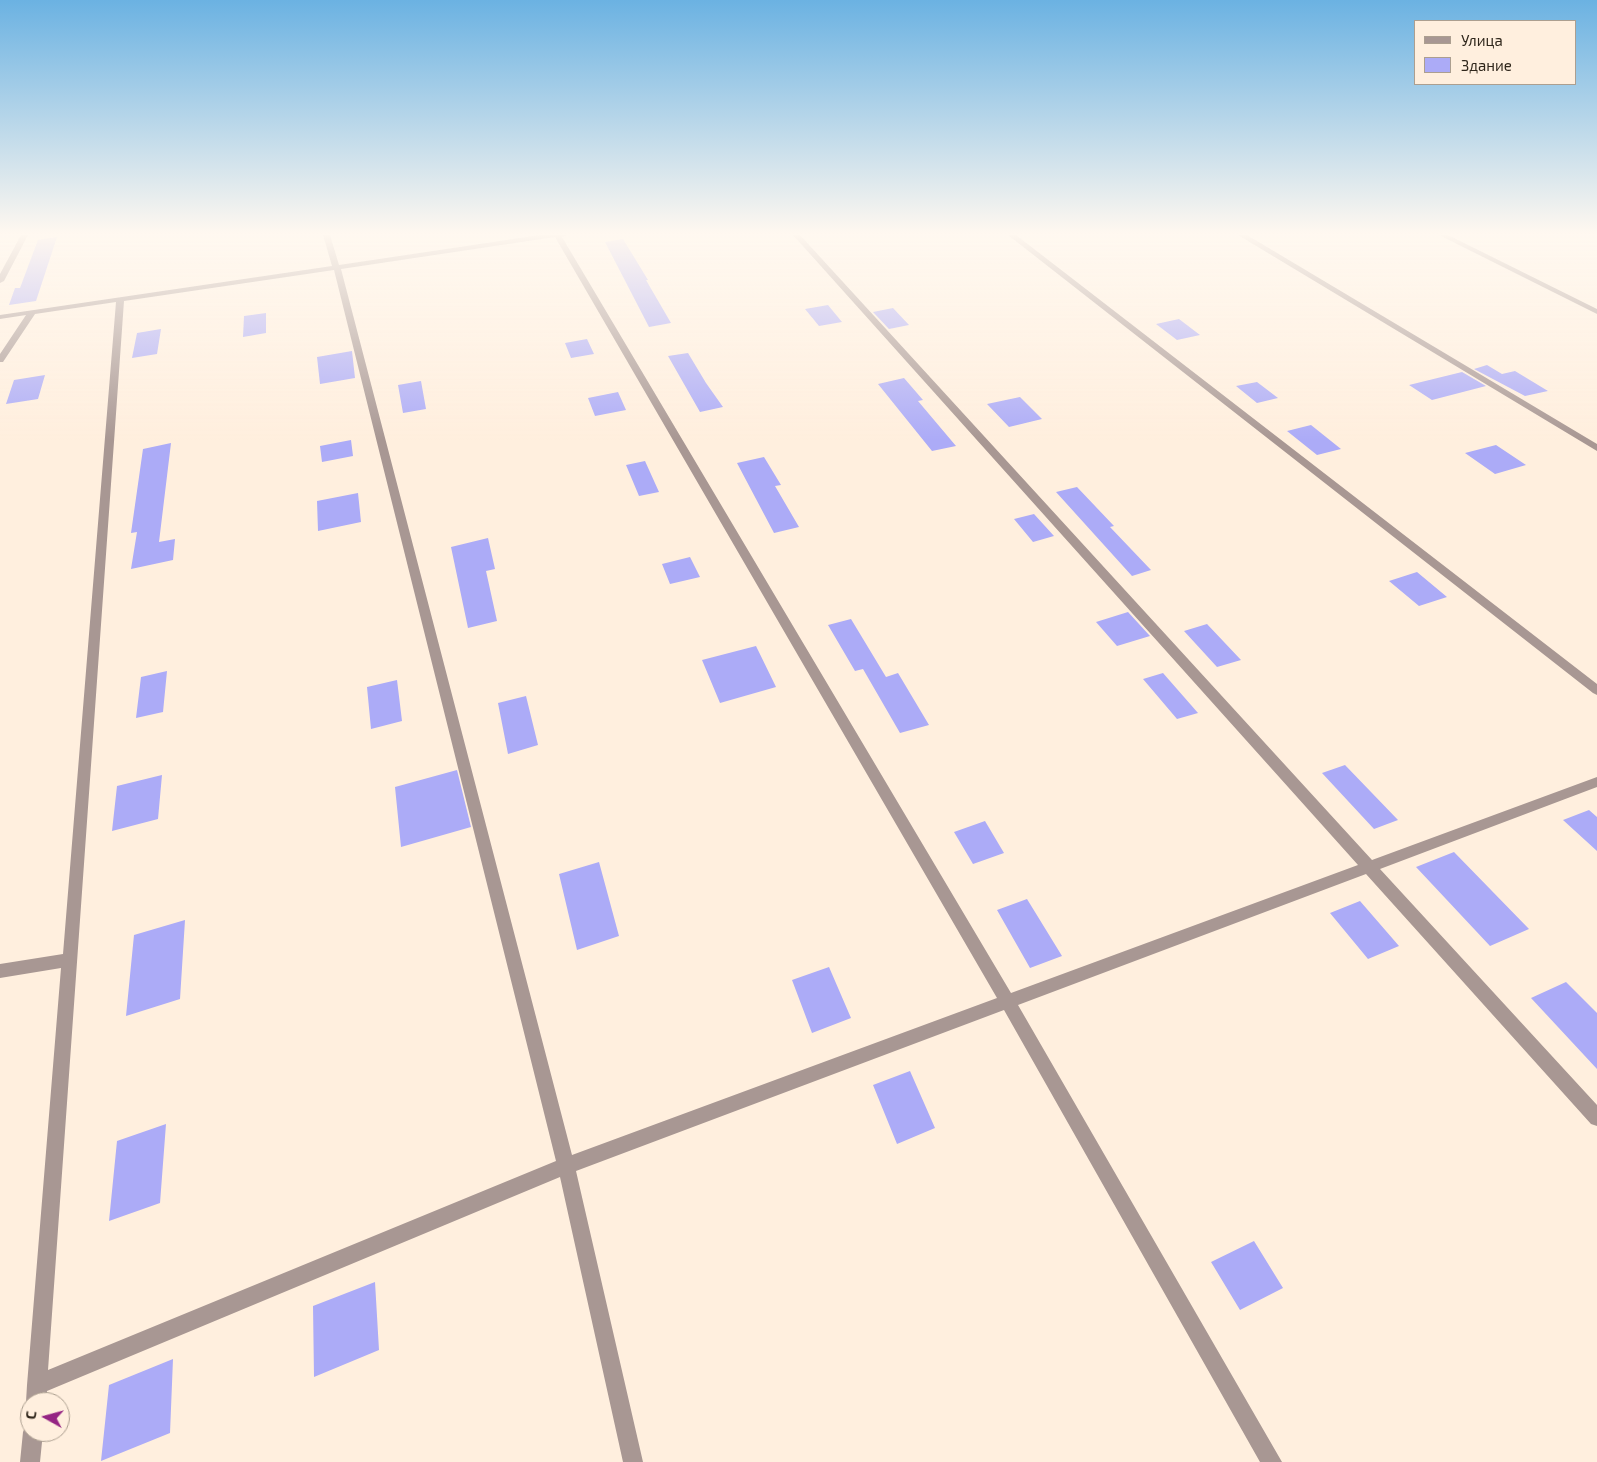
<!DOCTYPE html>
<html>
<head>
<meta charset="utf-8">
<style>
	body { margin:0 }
	#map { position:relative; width:1597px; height:1462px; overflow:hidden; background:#ffefde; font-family:"Exo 2",sans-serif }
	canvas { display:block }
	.legend { position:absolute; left:1414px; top:20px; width:162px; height:65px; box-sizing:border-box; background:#ffefde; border:1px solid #ac9f90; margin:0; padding:6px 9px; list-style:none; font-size:15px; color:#30271c }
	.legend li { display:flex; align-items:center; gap:10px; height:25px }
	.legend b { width:25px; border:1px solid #ac9f90 }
	.north { position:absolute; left:20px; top:1392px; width:50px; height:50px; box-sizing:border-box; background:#ffefde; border:1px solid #ac9f90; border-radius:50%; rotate:277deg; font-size:14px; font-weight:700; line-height:20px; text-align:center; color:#30271c }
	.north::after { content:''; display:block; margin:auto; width:18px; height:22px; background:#952483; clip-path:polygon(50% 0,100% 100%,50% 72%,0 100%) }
</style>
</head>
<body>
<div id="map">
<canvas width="1597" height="1462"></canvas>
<ul class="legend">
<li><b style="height:6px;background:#a89793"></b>Улица</li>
<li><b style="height:14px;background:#acabf7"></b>Здание</li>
</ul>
<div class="north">С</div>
</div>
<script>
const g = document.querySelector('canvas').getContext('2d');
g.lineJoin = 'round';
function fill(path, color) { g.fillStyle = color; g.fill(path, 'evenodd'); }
fill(new Path2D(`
	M57,237L36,301L9,305L15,288H20L38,240Z
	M623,239L648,280H646L671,323L649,327L605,242Z
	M828,305L842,322L819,326L805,309Z
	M893,308L909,325L889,329L873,312Z
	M266,313V333L243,337L244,316Z
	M1179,319L1200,335L1177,340L1156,324Z
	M161,329L157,354L132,358L137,333Z
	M587,339L594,354L571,358L565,343Z
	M352,351L355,378L320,384L317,357Z
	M688,353L706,383L723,407L700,412L668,356Z
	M1487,365L1502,374L1515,371L1548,391L1525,396L1474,369Z
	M1462,372L1486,386L1432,400L1409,385Z
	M45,375L38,399L6,404L14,380Z
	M904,378L923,400L918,401L956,446L932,451L878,384Z
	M421,381L426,409L403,413L398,385Z
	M1257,382L1278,398L1257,403L1236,386Z
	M618,392L626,410L595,416L588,398Z
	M1020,397L1042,419L1009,427L987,404Z
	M1311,425L1341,449L1317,455L1287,431Z
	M351,440L353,456L322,462L320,446Z
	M171,443L159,542L175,539L173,560L131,569L137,532L131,533L143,449Z
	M1496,445L1526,465L1495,474L1465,453Z
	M764,457L781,485L775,486L799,527L774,533L737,463Z
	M645,461L659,492L639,496L626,465Z
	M1077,487L1114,526L1110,527L1151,570L1132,576L1056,492Z
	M358,493L361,522L318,531L317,501Z
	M1034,514L1054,536L1033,542L1014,519Z
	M488,538L495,569L486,571L497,621L468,628L451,547Z
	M690,557L700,577L670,584L662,564Z
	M1417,572L1447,597L1419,606L1389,581Z
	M1128,612L1150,636L1117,646L1096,622Z
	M851,619L886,677L898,673L929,725L900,733L863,669L855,671L828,625Z
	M1207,624L1241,660L1217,667L1184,631Z
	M756,646L776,687L720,703L702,660Z
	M167,671L163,712L136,718L141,677Z
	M1163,673L1198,713L1177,719L1143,679Z
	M397,680L402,721L371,729L367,687Z
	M526,696L538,745L508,754L498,703Z
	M1345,765L1398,820L1374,829L1322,773Z
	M457,770L471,827L401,847L395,787Z
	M162,775L158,819L112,831L117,786Z
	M1589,810L1597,817V851L1563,820Z
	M985,821L1004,853L973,864L954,832Z
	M1454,852L1529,929L1490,946L1416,867Z
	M599,862L619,936L577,950L559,874Z
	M1027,899L1062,956L1030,968L997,910Z
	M1360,901L1399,946L1368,959L1330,913Z
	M185,920L180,999L126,1016L134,935Z
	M829,967L851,1018L812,1033L792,980Z
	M1566,982L1597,1013V1069L1531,998Z
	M910,1071L935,1128L897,1144L873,1085Z
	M166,1124L160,1203L109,1221L117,1141Z
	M1254,1241L1283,1288L1240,1310L1211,1262Z
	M375,1282L379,1350L314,1377L313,1306Z
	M173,1359L170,1433L101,1461L109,1385Z`), '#acabf7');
fill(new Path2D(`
	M21,235H28L4,281L0,283V274Z
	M323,235H330L339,265L540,235H567L562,237L1011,993L1358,865L793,235H800L1372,860L1597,777V787L1380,869L1597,1105V1126L1591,1124L1366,874L1018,1005L1282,1462H1260L1004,1010L576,1171L643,1462H623L560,1177L47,1391L46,1402H30L29,1409L26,1402L27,1385L61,968L0,978V964L63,954L116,302L35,314L3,362H0V354L26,315L0,319V315L332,266ZM555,237L997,998L572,1155L341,269ZM334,270L556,1161L48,1370L124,301Z
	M1008,235H1016L1597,684V695L1593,693Z
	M1238,235H1247L1597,444V451Z
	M1439,235H1448L1597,309V314Z
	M30,1423V1432H43L40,1462H20L23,1432L26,1425Z`), '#a89793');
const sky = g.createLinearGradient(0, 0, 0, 440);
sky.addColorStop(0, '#6bb2e2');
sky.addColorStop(0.53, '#fff8f0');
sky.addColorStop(1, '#fff8f000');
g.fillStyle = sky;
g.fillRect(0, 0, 1597, 440);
</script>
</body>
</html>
